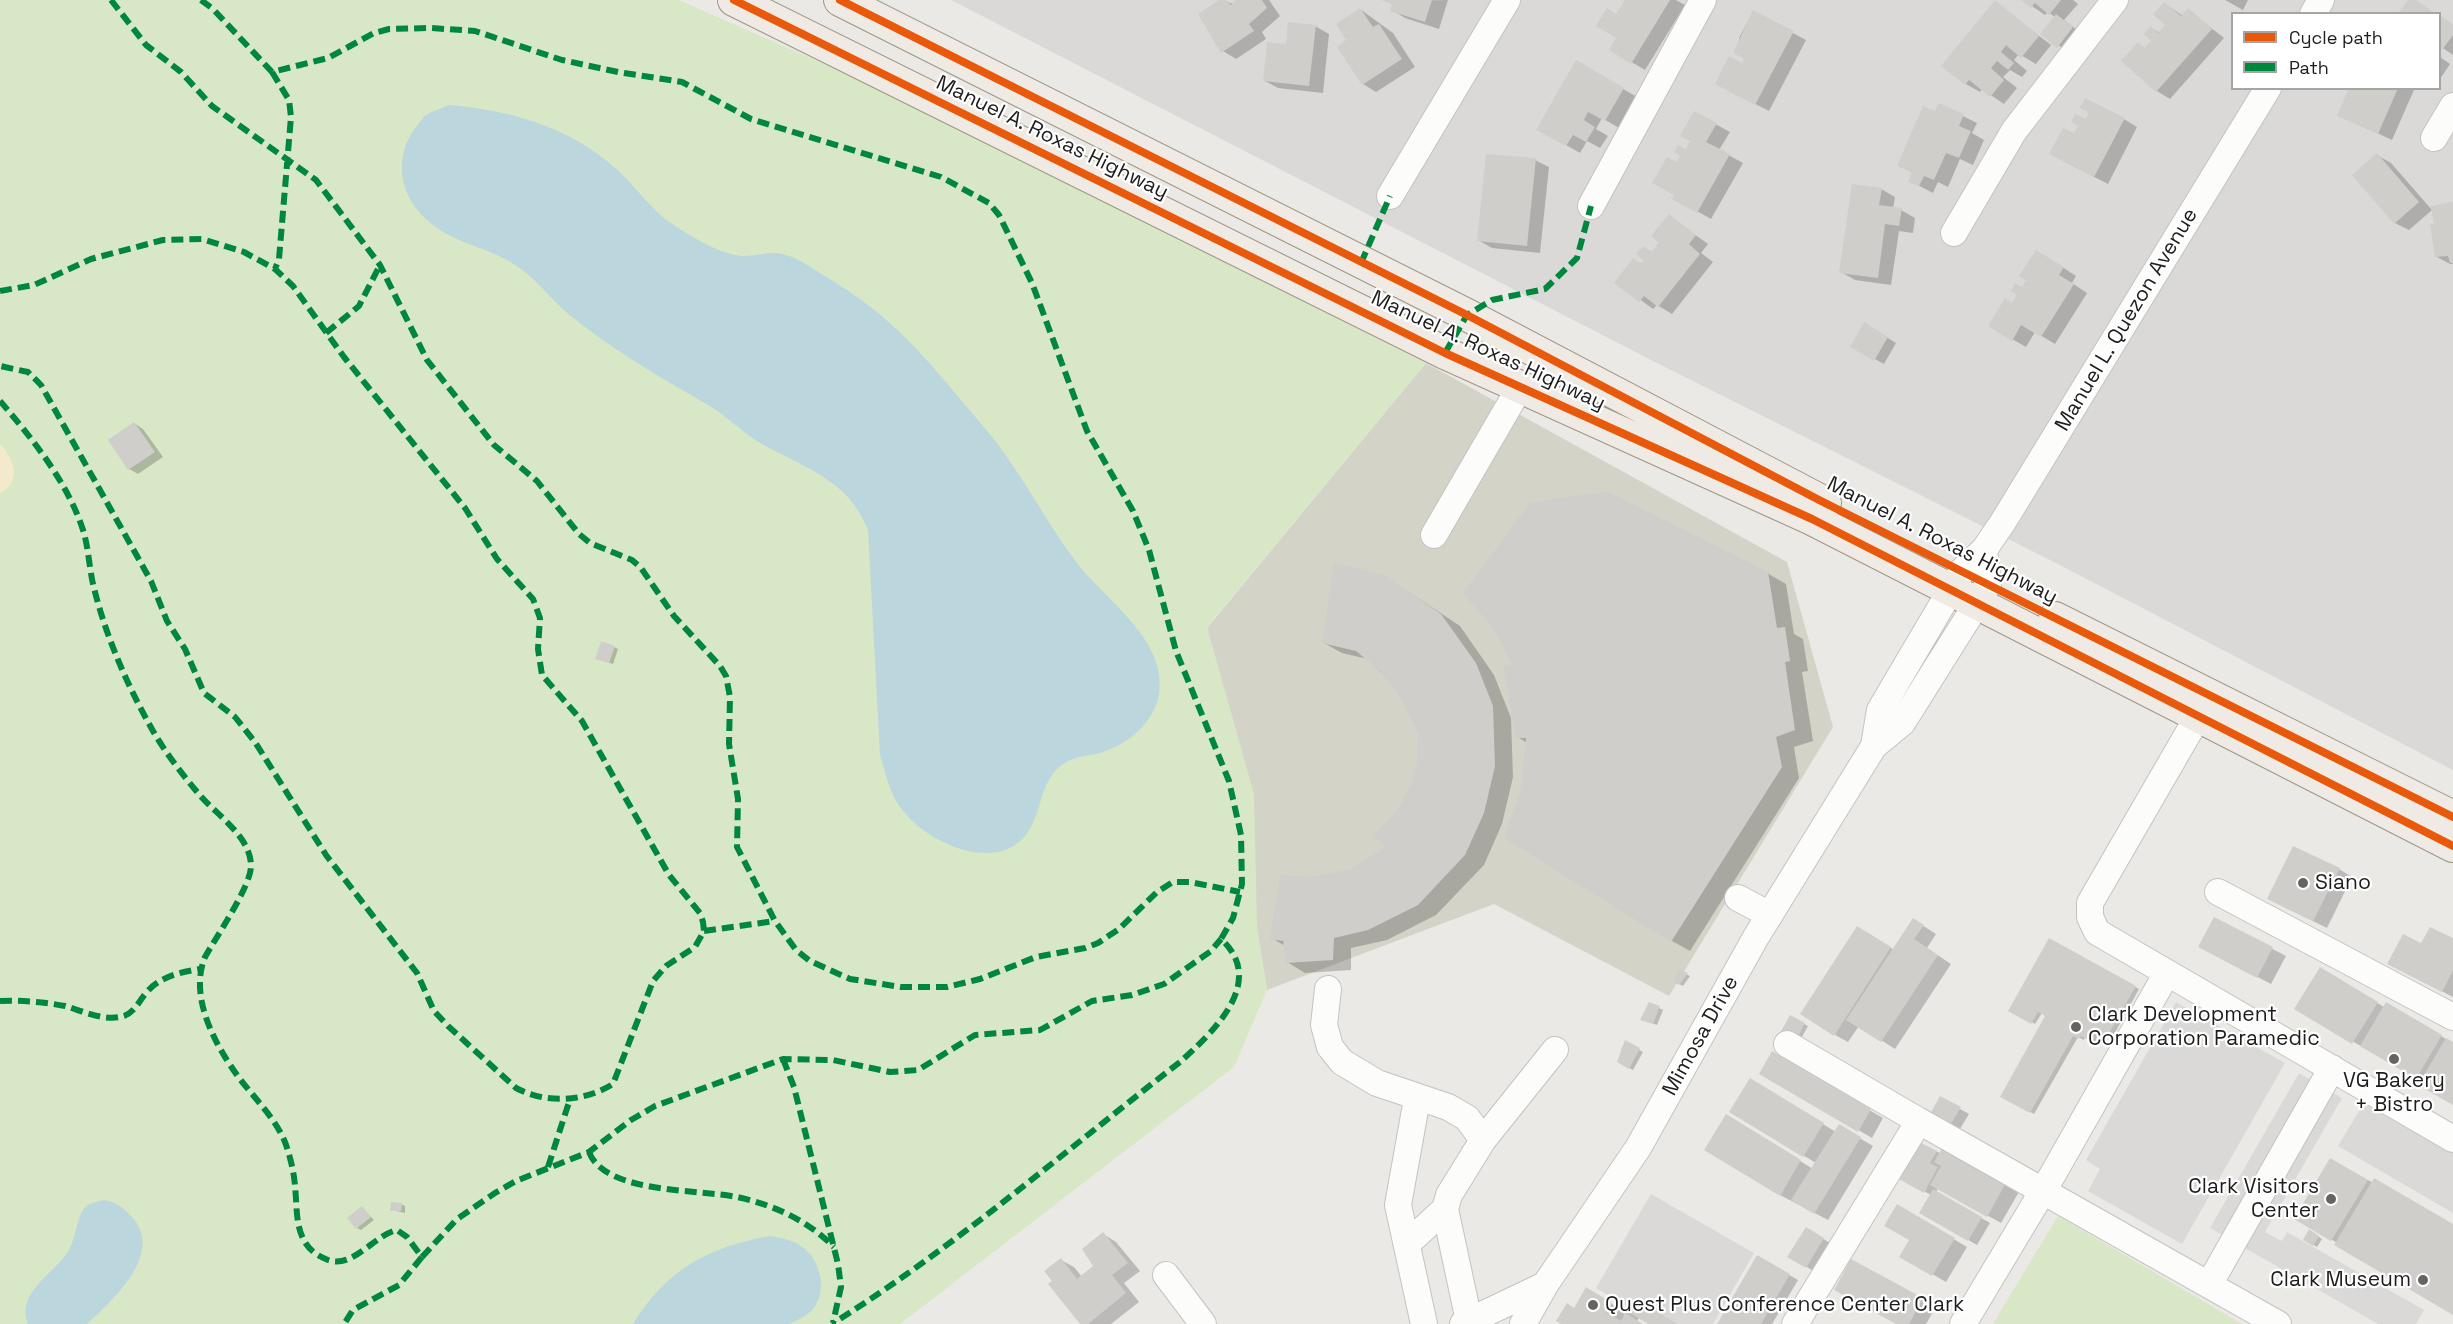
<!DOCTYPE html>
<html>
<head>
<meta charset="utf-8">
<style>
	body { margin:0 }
	#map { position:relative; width:2453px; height:1324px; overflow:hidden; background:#ebe9e6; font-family:"Space Grotesk",sans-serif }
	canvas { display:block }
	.legend { position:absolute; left:2231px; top:12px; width:210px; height:78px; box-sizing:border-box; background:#fff; border:2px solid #a5a5a5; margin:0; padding:8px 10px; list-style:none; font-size:18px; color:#1d1d1d }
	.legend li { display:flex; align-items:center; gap:12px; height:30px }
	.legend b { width:30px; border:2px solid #a5a5a5 }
</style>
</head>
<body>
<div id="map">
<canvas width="2453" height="1324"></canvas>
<ul class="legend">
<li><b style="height:8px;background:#e8590c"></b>Cycle path</li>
<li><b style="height:8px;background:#00873e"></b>Path</li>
</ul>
</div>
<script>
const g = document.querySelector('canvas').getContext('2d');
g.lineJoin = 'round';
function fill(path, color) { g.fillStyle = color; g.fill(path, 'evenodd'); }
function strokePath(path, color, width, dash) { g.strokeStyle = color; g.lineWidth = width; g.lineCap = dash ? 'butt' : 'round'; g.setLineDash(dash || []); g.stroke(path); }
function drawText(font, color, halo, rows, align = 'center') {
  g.font = font + ' "Space Grotesk",sans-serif'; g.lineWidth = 4.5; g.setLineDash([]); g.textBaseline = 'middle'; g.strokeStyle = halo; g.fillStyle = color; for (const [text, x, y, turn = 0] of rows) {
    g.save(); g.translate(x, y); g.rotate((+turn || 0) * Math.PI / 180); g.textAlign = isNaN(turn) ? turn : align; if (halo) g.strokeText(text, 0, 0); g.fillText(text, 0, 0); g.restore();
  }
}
fill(new Path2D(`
	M951,0H2453V770L2058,564L1653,361ZM2232,14H2440V88H2232Z
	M2176,1002L2285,1063L2182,1244L2088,1191L2100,1169L2086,1160Z
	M2299,1073L2342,1098L2265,1232L2282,1241L2287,1232L2424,1310L2416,1324H2378L2210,1228Z
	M2370,1093L2453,1142V1213L2338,1146Z
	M1651,1194L1754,1253L1713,1324H1656L1596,1288Z`), '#dad9d7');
fill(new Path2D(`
	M1426,363L1787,562L1833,727L1669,996L1494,904L1267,990L1207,628Z`), '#d4d3c8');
fill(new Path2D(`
	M0,0H679L883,90L1426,363L1207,627L1254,794L1257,926L1267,990L1234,1067L900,1324H0Z
	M2058,1216L2242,1324H1993Z`), '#d8e7c6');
fill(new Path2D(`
	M0,444C15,459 22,482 0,493Z`), '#f3eacb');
fill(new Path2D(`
	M449,105C509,110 570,127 615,168C636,186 651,211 675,226C694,238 721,255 744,256C758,256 772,250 786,255C800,259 815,270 828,278C885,312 919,349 960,399C975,417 991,434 1004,453C1030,489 1051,529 1077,563C1106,601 1168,640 1159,695C1154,722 1128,744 1103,752C1090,756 1074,756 1063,764C1038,782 1043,814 1025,836C994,873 929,843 904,812C890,796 886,775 880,755L868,530C848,479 806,469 762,444C741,432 724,413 703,402C656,375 608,347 566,312C548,296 533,275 512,263C485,246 454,244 427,220C399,195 393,157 416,127C420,123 423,116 428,114C435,110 443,108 449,105Z
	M104,1200C116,1201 123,1208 131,1216C166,1252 113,1300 87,1324H28C16,1291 55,1274 69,1250C76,1237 76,1222 83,1210C87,1203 96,1202 104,1200Z
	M769,1236C796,1239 814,1249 820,1276C822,1286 821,1296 816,1304C811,1315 800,1318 790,1324H633C667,1269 707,1248 769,1236Z`), '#bbd7dd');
fill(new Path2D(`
	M1222,0L1233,4L1238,0H1269L1280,16L1262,32L1266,39L1236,59L1223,51Z
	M1448,0L1439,29L1405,18L1392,10L1393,5L1386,1Z
	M1627,0H1676L1685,5L1645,70L1611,50L1618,38L1617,16Z
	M2023,0H2073L2078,4L2064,20L2081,33L2067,51L2042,34L2055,17L2048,12L2045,15Z
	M2225,0H2248L2243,10Z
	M1995,2L2051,45L2036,64L2019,54L2014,60L2027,71L2022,77L2010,70L2003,77L2017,88L2004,104L1982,89L1980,92L1966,84L1943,65Z
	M2164,3L2183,16L2188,10L2224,38L2170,99L2157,91L2138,44L2146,49L2154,40L2151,28L2160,33L2167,25Z
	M1360,9L1393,33L1415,67L1376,92L1363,84L1349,41Z
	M1753,12L1806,40L1769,111L1730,91L1746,59L1739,38Z
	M2440,16L2453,25V55L2440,46Z
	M1315,26L1329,34L1323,93L1278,88L1265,81L1287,45Z
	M2440,57L2450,64L2440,79Z
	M1577,62L1637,97L1619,128L1602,118L1596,129L1608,136L1600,148L1587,141L1580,153L1538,129Z
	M2351,88L2414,90L2392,140L2339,115Z
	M1940,105L1977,123L1972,133L1984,140L1973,165L1960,159L1948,187L1938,182L1933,193L1910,181L1913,173L1899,165Z
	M1695,113L1730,132L1719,150L1743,163L1711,219L1674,198L1677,164L1692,141Z
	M2124,119L2137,127L2108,184L2065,162L2075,135L2087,121Z
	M2377,155L2391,163L2432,210L2409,230L2395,223Z
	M1535,160L1549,167L1540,253L1492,248L1478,240Z
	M1881,189L1895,197L1893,209L1901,210L1915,218L1913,233L1899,231L1891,285L1855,280L1841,272Z
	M2453,204V264H2450L2437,257L2436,225Z
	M1669,216L1708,244L1701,253L1713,262L1672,314L1657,305L1653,309L1616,282L1634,260L1643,265L1646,261L1643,247L1653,253L1661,242Z
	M2050,259L2076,276L2072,283L2087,293L2055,344L2035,332L2026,347L2012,339L2013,305L2028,280Z
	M1865,324L1896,343L1884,364L1852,346Z
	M134,423L143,429L163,457L138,474L129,469Z
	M1767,573L1786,584L1794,634L1803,639L1808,671L1802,672L1813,741L1794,747L1799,778L1690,951L1672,941L1522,788L1527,743L1518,737Z
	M1403,588L1460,626L1494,675L1511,718L1513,777L1502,824L1484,865L1436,915L1387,940L1351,948V970L1305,973L1287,962L1285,946L1272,938L1314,879L1351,871L1387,849L1400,810L1414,783L1419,763V732L1397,689L1368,659L1342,653L1324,643Z
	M614,647L618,649L613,664L601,660Z
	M2339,869L2352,877L2327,928L2282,906Z
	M2215,919L2286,956L2271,984L2214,954Z
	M1914,920L1936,934L1927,948L1951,964L1895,1049L1859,1026L1848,1042L1835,1035L1871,935L1894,950Z
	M2050,940L2139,989L2112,1038L2100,1032L2095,1042L2085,1037L2084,1040L2078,1037L2034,1114L2002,1096L2047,1016L2042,1013L2035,1024L2010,1010Z
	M2453,940V997L2403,971L2422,945Z
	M2320,969L2384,1007L2386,1004L2453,1043V1104L2422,1081L2296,1009Z
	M1680,971L1690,976L1683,986L1675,982Z
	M1659,1008L1663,1010L1657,1025L1646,1021Z
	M1791,1017L1808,1026L1798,1044Z
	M1626,1042L1643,1052L1633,1070L1619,1062L1625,1053L1621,1050Z
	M1772,1053L1883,1118L1872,1138L1761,1073Z
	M1750,1080L1836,1132L1839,1126L1873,1146L1828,1220L1780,1195L1727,1116L1813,1169L1816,1163L1731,1112Z
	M1941,1098L1969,1114L1960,1129L1932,1113Z
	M1918,1143L2020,1190L2001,1223L1938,1188L1936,1192L1990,1223L1977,1245L1921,1213L1931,1195L1899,1177Z
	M2331,1160L2453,1226V1313L2296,1218Z
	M401,1204L405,1206V1213L392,1210Z
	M1898,1206L1967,1247L1946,1282L1901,1256L1911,1240Z
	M362,1208L374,1220L361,1230L357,1228Z
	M1806,1229L1832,1244L1815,1272L1789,1256Z
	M2310,1231L2322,1239L2317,1247L2305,1239Z
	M1103,1234L1116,1242L1140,1271L1124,1283L1139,1302L1111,1324H1082L1054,1281L1061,1260L1074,1267L1082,1277L1095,1266Z
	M1758,1257L1798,1280L1772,1324H1719Z
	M1852,1261L1936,1307L1926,1324H1898Z
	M1587,1289L1627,1313L1635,1300L1675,1324H1651L1639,1317L1637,1322L1641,1324H1564Z`), '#0003');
fill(new Path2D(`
	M1219,0H1226L1231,5L1236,0H1262L1267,8L1249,24L1254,31L1221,53L1198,14Z
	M1381,0H1432L1425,22L1390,11L1392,4Z
	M1625,0H1670L1631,64L1609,50L1616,38L1596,26L1607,8L1616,14Z
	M1995,0L2039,36L2021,58L2006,45L2001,52L2014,63L2008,70L1997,61L1991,68L2004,80L1990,97L1969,80L1965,85L1941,66Z
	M2021,0H2061L2049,15L2035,3L2031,8Z
	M2408,0H2416L2436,14H2398Z
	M2164,2L2181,16L2188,8L2212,29L2156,92L2121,61L2138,42L2144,48L2151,41L2144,34L2151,26L2158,33L2165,25L2153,14Z
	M1360,8L1373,27L1379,24L1402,59L1362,85L1337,47L1346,40L1336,24Z
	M1753,10L1794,31L1755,105L1715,84L1729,56L1742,63L1744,59L1733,53Z
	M2056,14L2073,27L2057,48L2040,34Z
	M2440,16L2453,25V35L2442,50L2440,48Z
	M1288,22L1316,25L1309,86L1263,81L1267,42L1286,44Z
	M1576,60L1624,88L1605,121L1588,112L1584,120L1595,127L1586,142L1573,135L1566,146L1536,130Z
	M2349,88H2398L2378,134L2337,116Z
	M2085,98L2125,118L2094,177L2049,154L2063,128L2074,133L2078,126L2071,122L2075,114L2086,119L2089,113L2080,108Z
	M1939,103L1964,114L1959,126L1971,131L1959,158L1946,153L1934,180L1924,176L1919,186L1908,182L1912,172L1897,166L1923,106L1935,111Z
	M1694,111L1717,123L1706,142L1730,154L1697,213L1672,199L1674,195L1652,183L1667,157L1677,162L1680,156L1674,152L1678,145L1686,149L1690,141L1680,136Z
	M2377,153L2419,202L2394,224L2352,175Z
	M1486,154L1536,158L1527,246L1477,241Z
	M1852,184L1882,188L1879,205L1902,208L1899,226L1885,224L1878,278L1839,273Z
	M2453,202V263H2450L2448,256L2435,257L2430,224H2434L2431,206Z
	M1669,214L1696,235L1689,244L1700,254L1658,307L1644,296L1639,302L1614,283L1633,258L1641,264L1644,261L1636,254L1643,246L1651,252L1659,243L1651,236Z
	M2036,250L2064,267L2059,275L2074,284L2041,337L2021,325L2012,341L1988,326L2005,298L2012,303L2017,295L2011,291L2015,283L2022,287L2026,280L2019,276Z
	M1864,322L1888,337L1874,361L1850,347Z
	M134,422L155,452L128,470L108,440Z
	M1607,491L1768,572L1777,628L1785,627L1790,661L1785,662L1795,730L1776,737L1782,767L1671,942L1504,838L1521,788L1526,738H1516L1503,666L1512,664L1493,628L1463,593L1530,503Z
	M1334,562L1385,575L1441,614L1476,663L1493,706L1495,766L1484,813L1465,855L1418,905L1368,930L1334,938L1333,960L1286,963L1283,941L1270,939L1280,875L1314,877L1350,869L1385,848L1373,835L1398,809L1412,782L1417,763L1418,733L1396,690L1380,671L1356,651L1322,643Z
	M601,641L615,646L609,663L595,659Z
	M2293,846L2340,868L2313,921L2267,899Z
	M2214,917L2273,947L2257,978L2198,947Z
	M1913,918L1924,925L1914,939L1938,955L1881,1042L1846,1020Z
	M1857,926L1891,947L1834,1036L1800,1014Z
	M2430,927L2453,938V970L2442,992L2387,964L2403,934L2421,943Z
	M2049,938L2136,986L2107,1037L2096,1031L2090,1041L2081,1036L2079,1039L2073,1036L2030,1113L2000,1097L2045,1016L2038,1012L2031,1024L2008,1011Z
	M2320,967L2378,1002L2352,1044L2294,1009Z
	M1679,969L1688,973L1679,985L1673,982Z
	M1649,1002L1660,1006L1653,1024L1640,1020Z
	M2386,1002L2442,1035L2416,1079L2360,1046Z
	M1790,1015L1805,1023L1794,1044L1779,1035Z
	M2446,1038L2453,1042V1105L2418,1085Z
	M1625,1040L1640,1048L1629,1069L1617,1062Z
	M1772,1051L1871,1109L1858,1132L1759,1074Z
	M1750,1078L1824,1123L1803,1157L1729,1112Z
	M1940,1096L1961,1107L1950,1125L1930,1114Z
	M1726,1114L1801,1160L1780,1196L1704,1150Z
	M1839,1124L1861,1137L1814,1214L1791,1200Z
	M1917,1141L1937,1151L1930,1163L1938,1167L1924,1193L1897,1178Z
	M1944,1145L2007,1181L1987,1217L1930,1185L1941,1166L1934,1162Z
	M2330,1158L2368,1180L2331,1241L2294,1219Z
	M2374,1178L2453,1224V1315L2334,1245Z
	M1933,1189L1982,1217L1968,1241L1919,1213Z
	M391,1202L402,1203L401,1211H390Z
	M1897,1204L1955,1238L1932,1276L1899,1257L1909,1240L1884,1226Z
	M362,1206L371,1217L356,1229L347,1218Z
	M1806,1227L1824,1238L1806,1268L1787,1257Z
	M2309,1229L2319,1236L2313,1246L2303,1240Z
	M1103,1232L1128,1263L1112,1275L1126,1293L1088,1324H1080L1048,1284L1052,1281L1044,1271L1061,1258L1077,1279L1093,1266L1082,1249Z
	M1757,1255L1790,1274L1761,1324H1717Z
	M1851,1259L1923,1298L1909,1324H1896L1834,1290Z
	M1586,1287L1612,1303L1606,1312L1621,1321L1625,1313L1643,1324H1561L1556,1321L1567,1303L1574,1308Z
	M1634,1298L1678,1324H1648L1627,1311Z`), '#d0cecb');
const minor = new Path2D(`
	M2313,14L2321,0
	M2434,138L2453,106
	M1390,196L1507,0
	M1591,206L1703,0
	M1954,233L2014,131L2115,0
	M1434,535L1520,387
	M2208,699L2090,903V917L2097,932L2453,1139
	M1874,746L1880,710L1962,571L1984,550L2003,522L2268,88
	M2218,892L2453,1017
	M1738,898L1770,915
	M1328,989L1324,1025L1330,1047L1342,1062L1377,1083L1448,1107L1467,1118L1483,1140L1449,1195L1445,1209L1469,1321
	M1787,1044L1919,1121
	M1417,1099L1398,1205L1424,1324
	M1483,1140L1555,1050
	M1408,1243L1445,1209
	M1166,1275L1203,1324
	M2210,1283L2332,1068
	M1463,1324L1545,1285
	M1523,1324L1545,1285L1638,1148L1756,937L1874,746L1902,723L1978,602L1988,584L1984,550
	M1795,1324L1919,1121L2278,1324
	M1963,1324L2053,1174L2167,973`);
const major = new Path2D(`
	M734,0L1445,353L1812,519L2453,846
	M840,0L1467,315L1825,503
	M2055,618L2453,817`);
strokePath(minor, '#c4c3c2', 28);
strokePath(major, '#a09684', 34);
strokePath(minor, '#fcfcfb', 26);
strokePath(major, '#efebe4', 32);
strokePath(new Path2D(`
	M111,0L146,45L181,72L212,106L316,180L380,265L427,360L494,445L537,481L579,534L590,543L632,560L641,568L674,616L720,666L726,676L730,697L729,744L738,799L737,847L775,921L796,950L810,961L850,979L901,987H947L980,979L1036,957L1085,948L1098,943L1119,929L1157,892L1173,882H1190L1240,892
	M201,0L213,9L272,72L328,58L374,33L389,29L431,28L475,31L562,60L618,72L682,82L751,119L941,177L989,203L999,215L1032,283L1087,431L1133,511L1149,550L1176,651L1229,781L1241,835L1242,884L1233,918L1221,939C1268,982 1212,1033 1180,1062C1065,1151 955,1247 832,1324
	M272,72L289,100L291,117L279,259L275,269
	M1361,263L1390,196
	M0,291L34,285L91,259L163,240L202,239L244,252L275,269L293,286L344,357L465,508L497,559L533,599L540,618L538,649L542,675L582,721L669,875L700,913L703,922L704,931L695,947L666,966L653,981L613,1084C584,1102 546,1104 516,1088L448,1026L434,1011L417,973L326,855L255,742L235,717L204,693L185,649L167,621L151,581L41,385L28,372L0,366
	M326,333L359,306L380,265
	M1445,353L1467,315L1492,300L1545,289L1577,258L1591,206
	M0,401C32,438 68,483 83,530C89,549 89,569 94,588C106,637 128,687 153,731C165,752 182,774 198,793C215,814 250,835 251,865C252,885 216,937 205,957C189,996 214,1043 237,1075C253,1097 274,1116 285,1142C290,1156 294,1172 295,1186C298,1215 293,1247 328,1260C353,1269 374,1235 397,1230L407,1237L422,1257L399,1285L353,1310L344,1324
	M704,931L775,921
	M0,1001C21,1000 44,1002 65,1006C83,1011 105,1022 124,1016C135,1012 139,1001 146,993C159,977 180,972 200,969
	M783,1059L794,1087L838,1264L841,1287L833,1323
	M589,1152C605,1194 698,1189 737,1197C774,1205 807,1220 834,1247
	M548,1167L570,1099
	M422,1257L457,1219L495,1193L516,1181L589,1152L631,1120L655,1106L783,1059L833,1060L890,1072L918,1070L975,1035L1040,1030L1092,1001L1132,995L1164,984L1211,951L1221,939`), '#00873e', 6, [12, 6]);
strokePath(new Path2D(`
	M734,0L1445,353L1812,519L2453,846
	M840,0L1467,315L1821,501L2453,817`), '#e8590c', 8);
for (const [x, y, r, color] of [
	[2303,883,6,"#656463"],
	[2076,1027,6,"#656463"],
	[2394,1059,6,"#656463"],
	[2331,1199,6,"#656463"],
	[2423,1280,6,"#656463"],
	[1593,1305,6,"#656463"]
]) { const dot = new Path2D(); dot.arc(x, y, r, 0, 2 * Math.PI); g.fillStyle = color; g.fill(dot); strokePath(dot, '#fff', 2); }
drawText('21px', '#1d1d1d', '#fff', [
	["Manuel A. Roxas Highway",1052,138,26],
	["Manuel L. Quezon Avenue",2127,320,-59],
	["Manuel A. Roxas Highway",1488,351,25],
	["Manuel A. Roxas Highway",1942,541,27],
	["Mimosa Drive",1701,1036,-61]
]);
drawText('21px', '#1d1d1d', '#fff', [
	["Siano",2315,883],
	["Clark Development",2088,1015],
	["Corporation Paramedic",2088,1039],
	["VG Bakery",2394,1081,"center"],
	["+ Bistro",2394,1105,"center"],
	["Clark Visitors",2319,1187,"right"],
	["Center",2319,1211,"right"],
	["Clark Museum",2411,1280,"right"],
	["Quest Plus Conference Center Clark",1605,1305]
], 'left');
</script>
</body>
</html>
